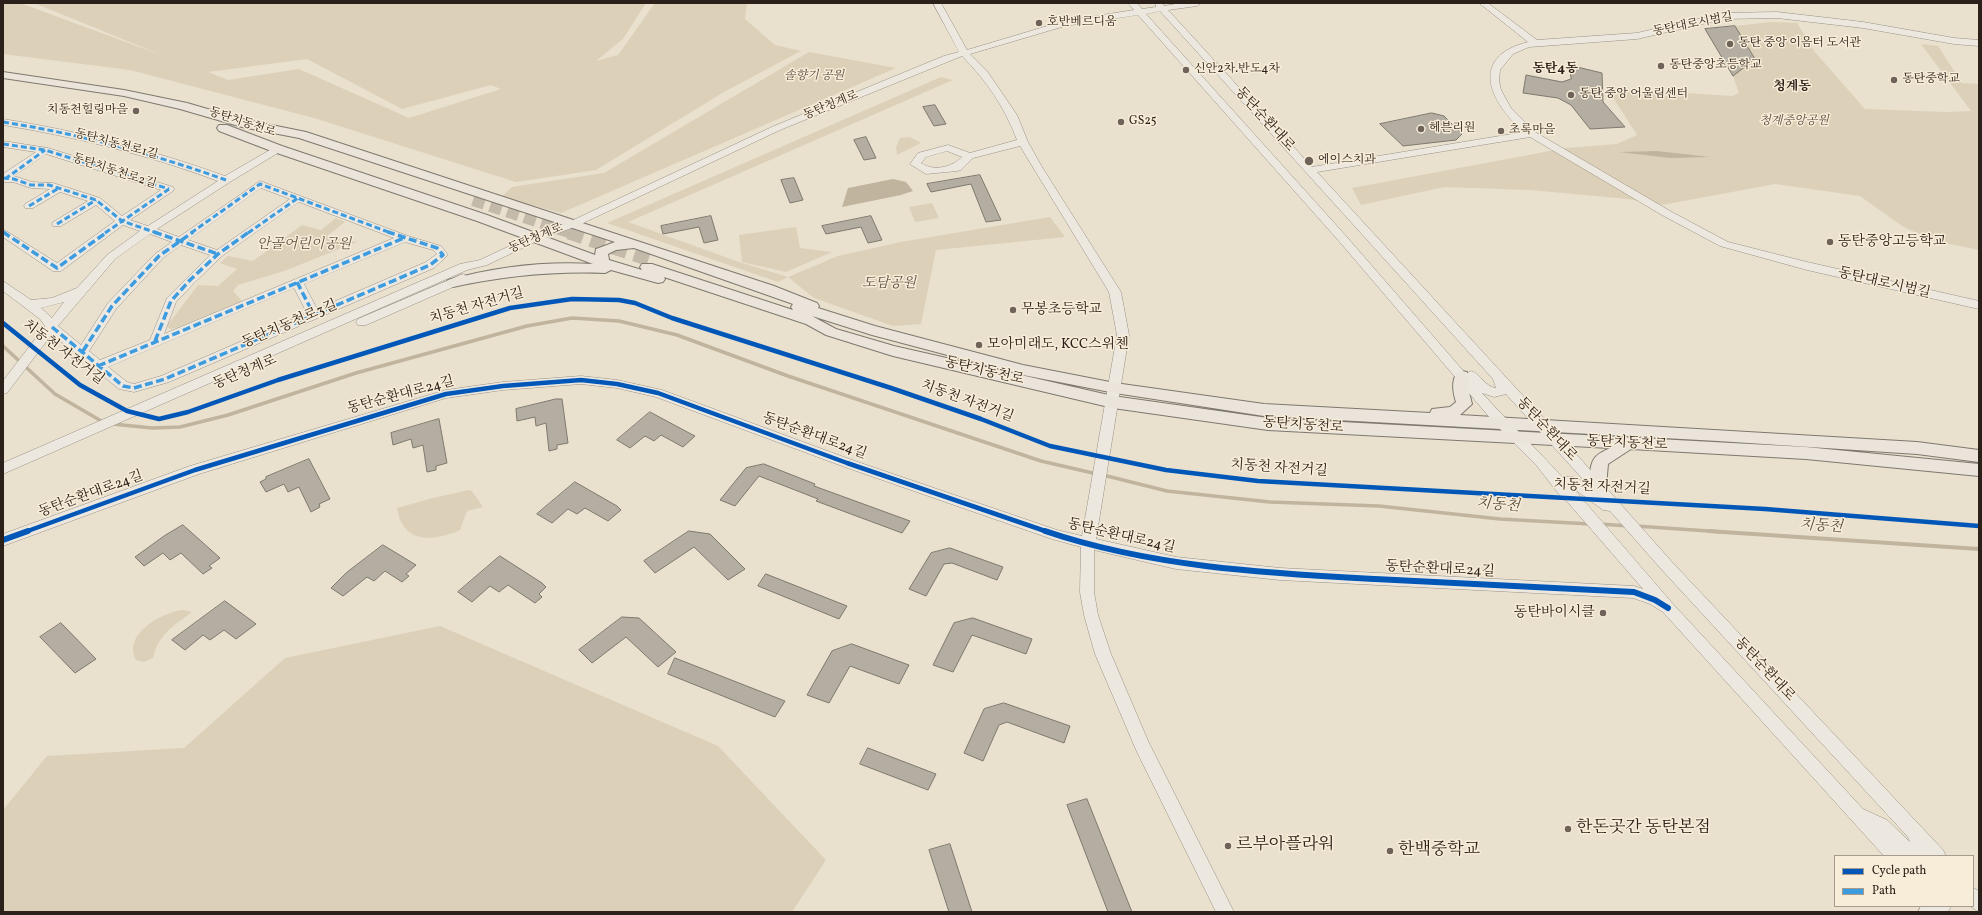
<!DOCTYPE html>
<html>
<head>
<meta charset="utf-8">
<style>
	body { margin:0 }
	#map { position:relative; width:1982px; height:915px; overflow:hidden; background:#e9e0ce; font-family:Vollkorn,serif }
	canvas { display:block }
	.frame { position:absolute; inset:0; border:4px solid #2c201a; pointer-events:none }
	.legend { position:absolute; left:1834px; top:855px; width:140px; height:52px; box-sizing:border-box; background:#f8edd8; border:1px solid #a69b8c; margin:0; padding:5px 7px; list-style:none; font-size:12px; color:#2c201a }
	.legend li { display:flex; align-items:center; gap:8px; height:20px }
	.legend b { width:20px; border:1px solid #a69b8c }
</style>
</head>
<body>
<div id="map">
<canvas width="1982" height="915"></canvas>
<div class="frame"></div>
<ul class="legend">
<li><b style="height:5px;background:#0057b8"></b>Cycle path</li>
<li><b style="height:5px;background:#3d9bdf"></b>Path</li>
</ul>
</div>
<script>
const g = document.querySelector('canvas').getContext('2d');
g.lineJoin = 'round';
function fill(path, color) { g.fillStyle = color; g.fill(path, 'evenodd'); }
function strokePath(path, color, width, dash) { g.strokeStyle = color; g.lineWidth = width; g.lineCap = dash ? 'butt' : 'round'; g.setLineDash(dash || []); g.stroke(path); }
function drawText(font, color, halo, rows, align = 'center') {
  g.font = font + ' Vollkorn,"Noto Serif KR",serif'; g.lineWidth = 3; g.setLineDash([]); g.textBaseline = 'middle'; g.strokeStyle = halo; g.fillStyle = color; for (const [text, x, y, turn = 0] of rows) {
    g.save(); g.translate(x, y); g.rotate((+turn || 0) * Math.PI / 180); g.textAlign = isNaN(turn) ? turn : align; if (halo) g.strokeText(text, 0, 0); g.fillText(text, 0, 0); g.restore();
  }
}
fill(new Path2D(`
	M3,3H20L164,56L34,3H646L623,39L596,61L618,55L655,3H747L745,19L775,45L801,51L724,92L596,170L516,182L314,118L130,70L3,54ZM307,59L402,109L491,85L501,89L409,118L299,69L228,80L208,72Z
	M1771,22L1797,23L1815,52L1865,109L1946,112L1971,111L1921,44L1938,46L1962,83L1979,84V250L1931,240L1902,226L1860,196L1775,184L1662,205L1628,199L1530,190L1444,187L1361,205L1352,188L1566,148L1617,144L1637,135L1607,88L1732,96L1739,93L1733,76L1755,59L1735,26Z
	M809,52L896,68L561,213L501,197L512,187L604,173Z
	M941,77L953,80L628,222L739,262L788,277L838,256L901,242L1050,217L1065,237L936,250L921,324L893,326L814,298L788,277L778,282L607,223Z
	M910,137L921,143L897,155L896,147L900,138Z
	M932,203L939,218L915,222L909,207Z
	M336,218L345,222L327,236L357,242L284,271L238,285L233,291L242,301L177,328L170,329L167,326L198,285L218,286L237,269L220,263L228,256L253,261L302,225L321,230Z
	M796,227L800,248L832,252L786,272L742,262L739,235Z
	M469,490L472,491L483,507L467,511L460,530C432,542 403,544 397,508L433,498Z
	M183,610L192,612C173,626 159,634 153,658L144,662L136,660C122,634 163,612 183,610Z
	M440,626L718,746L826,860L792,912H3V810L47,756L184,748L285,658Z`), '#dcd0b8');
fill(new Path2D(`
	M1657,151L1710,157L1670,158L1619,152Z
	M893,179L906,182L913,191L901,195L842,207L848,188Z`), '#c1b49e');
strokePath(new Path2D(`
	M3,346L55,394L103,422
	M113,424L152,428L180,427L228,415L356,373L527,326L572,318L619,321L677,335L788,376L1041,461L1097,474
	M1103,475L1167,491L1270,502L1379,506L1500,519L1590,524
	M1600,524L1628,526
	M1636,526L1723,532`), '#c1b49e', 3.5);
strokePath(new Path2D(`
	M1708,531L1979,549`), '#c1b49e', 4);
const building = new Path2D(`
	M1735,26L1755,59L1733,76L1705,29Z
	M1569,65L1602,73L1603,102L1625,127L1590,129L1571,105L1558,98L1523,93L1526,75L1562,82L1571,79Z
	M935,105L946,124L934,126L923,107Z
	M1432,113L1444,116L1462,134L1456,140L1403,146L1380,124Z
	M866,137L876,158L864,160L854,140Z
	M980,175L1001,220L986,222L971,184L931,192L927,184Z
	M794,178L803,200L790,203L781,180Z
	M711,216L718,240L704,243L699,227L663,234L661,226Z
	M871,216L882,240L868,243L861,227L826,234L822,226Z
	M556,399H562L568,443L557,445V449L549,451L546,423L536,426L535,417L517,421L516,409Z
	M650,412L691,434L695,436L683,447L661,435L654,441L645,436L630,448L617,440Z
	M439,419L447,463L436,466V470L427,472L423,445L413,448L411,439L393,445L391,433Z
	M309,459L330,499L319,504L320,507L311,512L299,487L288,492L284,484L266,492L260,482L266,479V477Z
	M764,464L815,484L814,486L910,521L902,533L816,501L818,499L759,476L735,506L720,500L746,468Z
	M575,482L617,506L621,510L608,521L585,508L577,514L568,509L552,523L537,514Z
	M183,525L220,558L209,566L212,568L203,574L181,553L170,560L163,553L144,566L135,557L164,536Z
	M689,531L710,534L745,569L728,580L694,547L655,573L644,561Z
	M383,545L416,565L406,574L409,576L402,582L385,571L374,581L367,577L343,596L331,588L346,573Z
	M950,548L1003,567L997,580L952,563L944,564L926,596L909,589L931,553Z
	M500,556L542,583L546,587L539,594L542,597L535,603L508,585L499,592L490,586L472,602L458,592Z
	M766,574L847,606L839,619L758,586Z
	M225,601L256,624L236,639L224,630L210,640L203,635L185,650L172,640Z
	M622,617L639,618L676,652L658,667L626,637L592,663L579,650Z
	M973,618L1032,639L1026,654L972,635L953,672L933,665L954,623Z
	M61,623L96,659L75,673L40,637Z
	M852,644L909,665L899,684L850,666L829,703L807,695L832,651Z
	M675,658L785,701L775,717L668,674Z
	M1004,703L1070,726L1064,743L1007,722L999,725L983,761L964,753L984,709Z
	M868,748L936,774L928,790L860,764Z
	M1087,799L1132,912H1108L1067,805Z
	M950,844L972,912H949L929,850Z`);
fill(building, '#b4ada1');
strokePath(building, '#7e786e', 1);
strokePath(new Path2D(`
	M473,200L572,233`), '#c3baaa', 12, [12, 6]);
strokePath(new Path2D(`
	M569,232L656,261`), '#c3baaa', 15, [15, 8]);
const minor = new Path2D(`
	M933,3H941L967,50L1064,21L1134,10L1128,3H1137L1142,9L1156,7L1155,3H1162L1164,6L1181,3H1201L1197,6L1168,10L1312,167L1524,132C1490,103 1468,57 1528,42L1479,3H1488L1537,40L1637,33L1724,13L1777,12L1863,22L1954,38L1979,40V46L1954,44L1863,28L1777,18L1724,19L1637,39L1529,47L1513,54L1500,70L1499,80L1501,90L1511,108L1535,132L1670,211L1728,242L1807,262L1979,301V309L1807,270L1720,246L1662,215L1530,137L1317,172L1561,437L1672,562L1943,850L1946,856H1884L1663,612L1650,604L1633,598L1280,580L1176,569L1094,550V592L1098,615L1111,654L1149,743L1234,912H1216L1137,752L1095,654L1084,615L1080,592L1081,547L1052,539L842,466L656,397L617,388L581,384L503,390L446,398L199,474L3,546V534L190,466L446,390L503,382L581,376L617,380L662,390L852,460L1057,530L1082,536L1117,335L1109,292L1020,146L973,158L961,170L957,171L926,174L910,164L918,153L948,145L970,153L1017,140C1005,108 987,81 962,56L780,130L577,226L539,240L487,265L467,270L3,474V463L460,264L480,260L531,236L569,222L774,126L944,56L959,52ZM1160,11L1493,379L1496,388C1485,387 1481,374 1471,371L1466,374L1346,236L1146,14ZM1138,15L1338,240L1497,426L1537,466L1561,497L1564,498L1643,589L1634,586L1280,568L1176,557L1096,539L1129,335L1121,292L1042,167L1028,142L1017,115L987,71L970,54L1065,26ZM947,151L962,157C952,167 934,172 921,163L926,157ZM1482,393L1494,397L1506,394L1588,485C1580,480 1572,474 1563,478C1537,449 1508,422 1482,393ZM1573,488L1603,510L1610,511L1662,570L1908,837L1910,842L1887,820L1863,809L1673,604Z
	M3,119C79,131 153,150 225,176L275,147H281L283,149L281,151L230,182L157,229L179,237L260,181L408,236L441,246L448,255L434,268L169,382L134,392L119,389L52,334L7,393L3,394V381L45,326L40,319L3,291V281L31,300L52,298L77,288L107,255L140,231L123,225L61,271H53L3,237V229L57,263L115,221L96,205L61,226H53L52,224L53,222L88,201L60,192L33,208H25L24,206L25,204L50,189L31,188L13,182H3V174L36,152L3,147V141L48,148L173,187L174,189L173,191L130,220L148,226L218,181C148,155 77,137 3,125ZM46,154L161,190L122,216L100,198L53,183L32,182L14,176ZM261,188L290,199L217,250L188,240ZM299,202L394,238L164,334L176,302L194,283L222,256ZM150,234L172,242L155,254L108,303L81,345L58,326L115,259ZM405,242L433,250L437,254L426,262L317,309L304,284ZM181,245L210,255L167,298L150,340L100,360L89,351L116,309L163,258ZM294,288L307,313L161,376L134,384L127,382L108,367ZM64,302L52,318L41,308Z
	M463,274L469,278L467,281L366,325H358L356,322L358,319Z
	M1973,888L1979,891V912L1970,906H1973Z
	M1921,906H1951L1948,912H1918Z`);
const major = new Path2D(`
	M3,72L124,90L187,103L242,119L306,132L774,286L817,303L819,306L818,308L875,326L1023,365L1115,383L1264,404L1430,413L1432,409L1450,407L1456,402C1453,392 1451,382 1457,372L1462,371L1467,372L1469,376L1468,388L1472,404L1460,415L1917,442L1979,450V462L1917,454L1718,441L1264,416L1115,393L1023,375L872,335L812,316L836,329L894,346L1113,396L1268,418L1806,447L1979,464V476L1806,459L1631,449L1608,464L1606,486L1604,490L1598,492L1592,490C1589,484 1589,466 1594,459C1597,454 1604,451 1610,448L1268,430L1113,408L893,356L826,335L806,324L664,277L665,279L663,282L658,283L611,270L605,273C553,271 504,276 453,287L448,286L446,283L448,280C495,267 545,261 593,264L477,221L274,152L219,131L217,128L219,125H227L282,146L487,215L595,255L596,249L615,242L299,138L242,127L180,109L124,96L3,78ZM634,248L793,304L791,307L793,310L652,264H642L640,267L642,270L609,260L608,254L616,250Z`);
strokePath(minor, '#989186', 1);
strokePath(major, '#7e786e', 2);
fill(minor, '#ede8df');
fill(major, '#eae4da');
strokePath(new Path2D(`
	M3,122C80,134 153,154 226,180
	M3,144L45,150L169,189
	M3,178L14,179L31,185H49L96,200L122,221L157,233
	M5,179L45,150
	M29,206L59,188
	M57,224L96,200
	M3,232L5,233
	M105,233L169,189
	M191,233L260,184L391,233
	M248,233L298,198`), '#3d9bdf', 3, [6, 3]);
strokePath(new Path2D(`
	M3,232L57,268L107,232
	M154,232L218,254
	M297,282L314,315
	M52,327L123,386L134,388L165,379L430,265L443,255L437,248L388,232
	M155,341L171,301L190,280L218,254L249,232
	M83,351L112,306L159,256L193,232
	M98,366L404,238`), '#3d9bdf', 3.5, [8, 3.5]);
strokePath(new Path2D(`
	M3,323L80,385L127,411L159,419L188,412L278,380L510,308L572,299L619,300L635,303L672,318L891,388L981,419L1050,446L1166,470L1258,481L1765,509L1979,526
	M25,532L195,470L446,394L503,386L581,380L617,384L658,393L847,463L1048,532`), '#0057b8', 4.5);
strokePath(new Path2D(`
	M1045,531C1151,567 1264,573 1375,579C1461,583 1548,588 1634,592L1655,600L1668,608
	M3,540L28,531`), '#0057b8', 6);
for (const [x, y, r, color] of [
	[1039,23,4,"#6e6359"],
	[1730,44,4,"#6e6359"],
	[1661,66,4,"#6e6359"],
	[1186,70,4,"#6e6359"],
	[1894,80,4,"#6e6359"],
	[1571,95,4,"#6e6359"],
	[136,111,4,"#6e6359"],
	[1121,122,4,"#6e6359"],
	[1421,129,4,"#6e6359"],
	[1501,131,4,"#6e6359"],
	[1309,161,5,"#6e6359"],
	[1830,242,4,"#6e6359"],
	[1013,310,4,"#6e6359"],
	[979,345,4,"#6e6359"],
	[1603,613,4,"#6e6359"],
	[1568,829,4,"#6e6359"],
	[1228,846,4,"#6e6359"],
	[1390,851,4,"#6e6359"]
]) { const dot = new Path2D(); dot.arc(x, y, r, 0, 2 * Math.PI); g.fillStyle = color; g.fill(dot); strokePath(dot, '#f8edd8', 1.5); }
drawText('12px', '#2c201a', '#f8edd8', [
	["호반베르디움",1047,23],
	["동탄 중앙 이음터 도서관",1738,44],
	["동탄중앙초등학교",1669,66],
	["신안2차.반도4차",1194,70],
	["동탄중학교",1902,80],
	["동탄 중앙 어울림센터",1579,95],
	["치동천힐링마을",128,111,"right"],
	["GS25",1129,122],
	["헤븐리원",1429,129],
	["초록마을",1509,131],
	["에이스치과",1318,161]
], 'left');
drawText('12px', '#2c201a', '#f8edd8', [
	["동탄대로시범길",1693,25,-11],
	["동탄청계로",831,106,-22],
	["동탄치동천로",242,123,18],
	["동탄치동천로1길",116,145,15],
	["동탄치동천로2길",114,172,18],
	["동탄청계로",536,239,-23]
]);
drawText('italic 12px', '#5e5144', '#f8edd8', [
	["솔향기 공원",814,77],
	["청계중앙공원",1794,122]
]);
drawText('bold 13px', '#2c201a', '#f8edd8', [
	["동탄4동",1555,70],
	["청계동",1792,88]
]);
drawText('14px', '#2c201a', '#f8edd8', [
	["동탄순환대로",1264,120,48],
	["동탄대로시범길",1884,284,13],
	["치동천 자전거길",477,307,-16],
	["동탄치동천로3길",290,325,-23],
	["치동천 자전거길",63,353,37],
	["동탄치동천로",984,372,13],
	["동탄청계로",245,373,-23],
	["동탄순환대로24길",401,396,-15],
	["치동천 자전거길",967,402,20],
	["동탄치동천로",1303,426,4],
	["동탄순환대로",1546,430,47],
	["동탄순환대로24길",814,437,20],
	["동탄치동천로",1627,444,3],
	["치동천 자전거길",1279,469,4],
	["치동천 자전거길",1602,488,3],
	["동탄순환대로24길",91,495,-20],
	["동탄순환대로24길",1121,537,13],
	["동탄순환대로24길",1440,570,3],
	["동탄순환대로",1764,670,47]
]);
drawText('14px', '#2c201a', '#f8edd8', [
	["동탄중앙고등학교",1838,242],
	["무봉초등학교",1021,310],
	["모아미래도, KCC스위첸",987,345],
	["동탄바이시클",1595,613,"right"]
], 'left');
drawText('italic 14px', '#5e5144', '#f8edd8', [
	["안골어린이공원",304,245],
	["도담공원",889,284]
]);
drawText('italic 15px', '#5a4d41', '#f8edd8', [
	["치동천",1498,506,5],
	["치동천",1821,527,4]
]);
drawText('17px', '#2c201a', '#f8edd8', [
	["한돈곳간 동탄본점",1576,829],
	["르부아플라워",1236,846],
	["한백중학교",1398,851]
], 'left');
</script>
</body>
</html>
